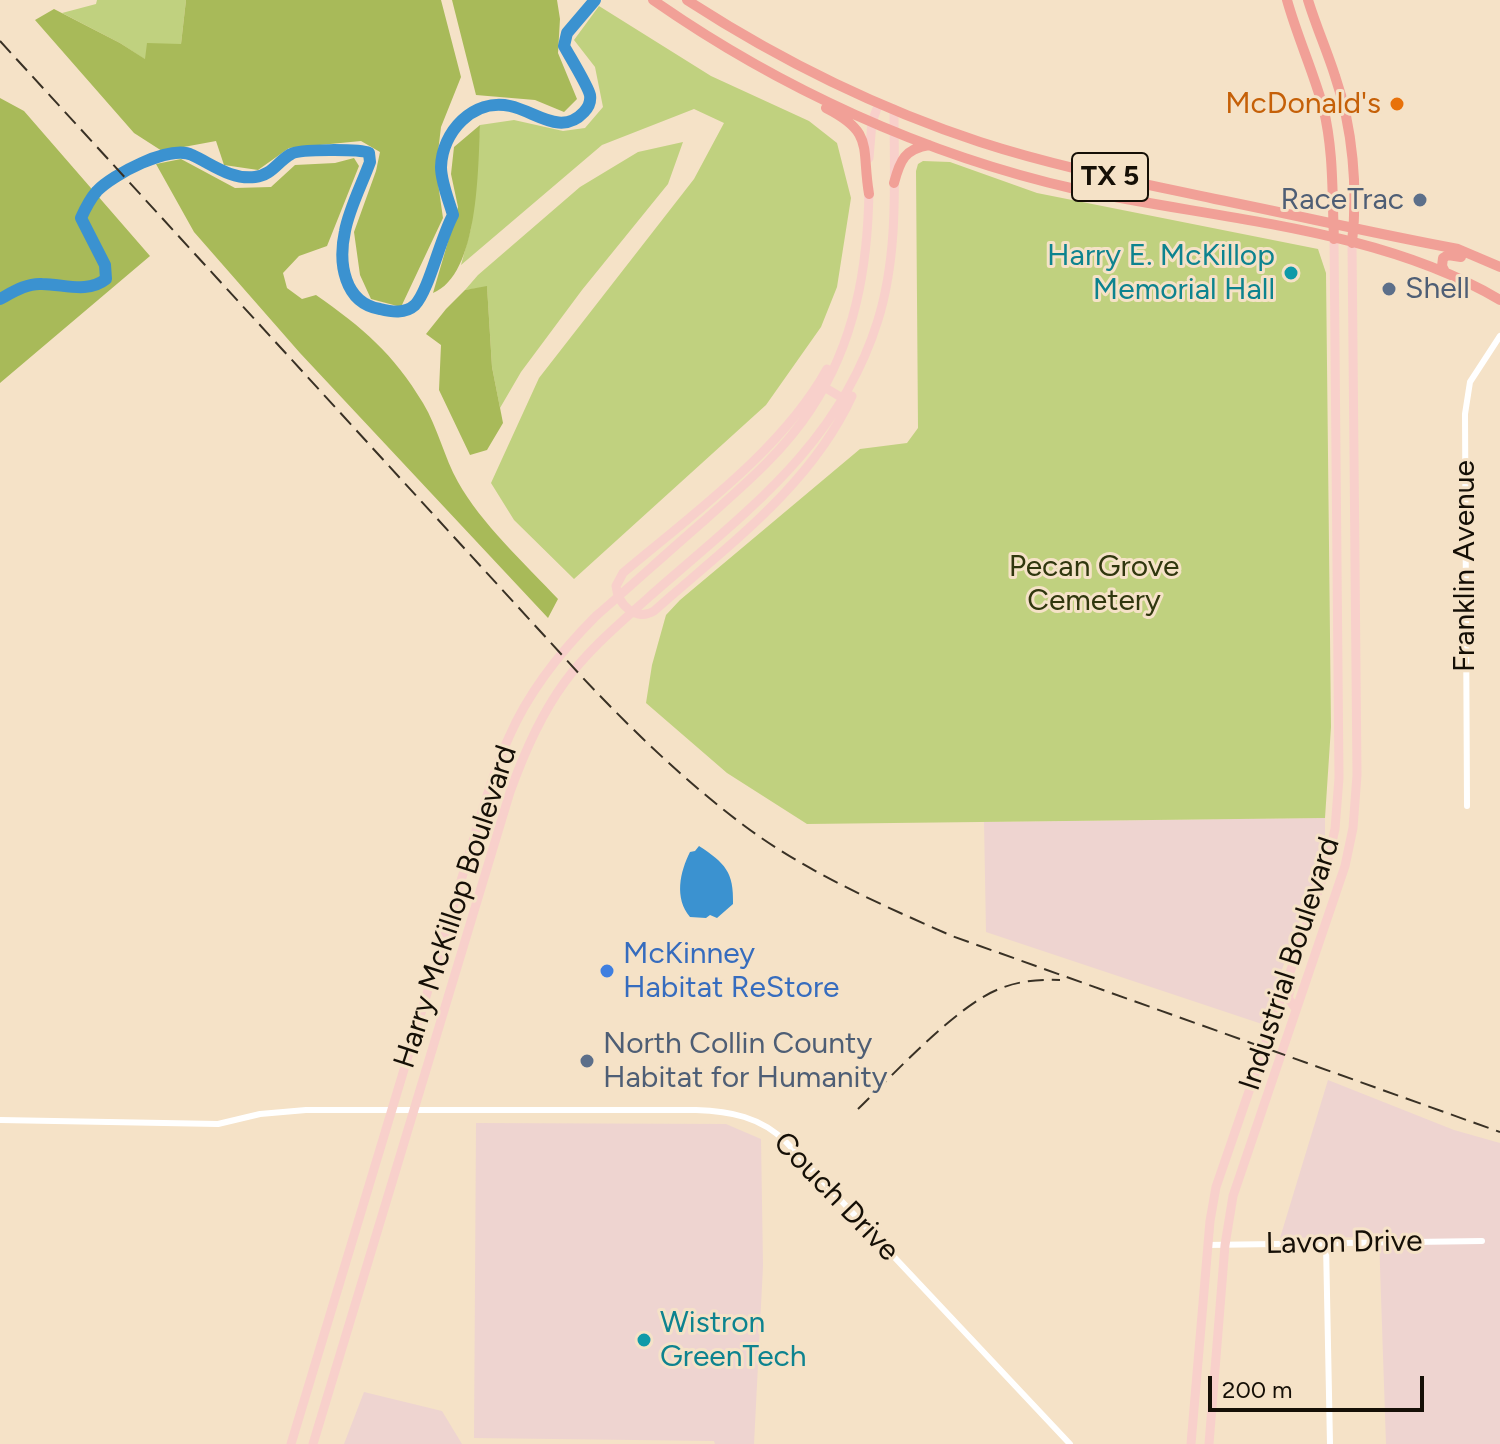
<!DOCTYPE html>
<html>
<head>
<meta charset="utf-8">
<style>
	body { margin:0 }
	#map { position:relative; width:1500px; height:1444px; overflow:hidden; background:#f5e2c7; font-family:Figtree,sans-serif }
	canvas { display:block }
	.scale { position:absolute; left:1208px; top:1376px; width:216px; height:36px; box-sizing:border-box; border:4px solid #150f06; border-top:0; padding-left:10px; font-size:24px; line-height:28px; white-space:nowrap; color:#150f06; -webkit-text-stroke:6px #f5e2c7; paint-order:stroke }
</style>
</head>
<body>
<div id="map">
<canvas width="1500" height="1444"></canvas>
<div class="scale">200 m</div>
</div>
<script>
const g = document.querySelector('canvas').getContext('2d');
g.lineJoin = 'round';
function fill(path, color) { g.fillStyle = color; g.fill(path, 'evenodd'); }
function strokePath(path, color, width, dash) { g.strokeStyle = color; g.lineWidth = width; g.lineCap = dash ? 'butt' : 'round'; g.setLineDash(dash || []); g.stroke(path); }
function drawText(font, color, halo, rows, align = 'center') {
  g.font = font + ' Figtree,sans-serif'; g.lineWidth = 6; g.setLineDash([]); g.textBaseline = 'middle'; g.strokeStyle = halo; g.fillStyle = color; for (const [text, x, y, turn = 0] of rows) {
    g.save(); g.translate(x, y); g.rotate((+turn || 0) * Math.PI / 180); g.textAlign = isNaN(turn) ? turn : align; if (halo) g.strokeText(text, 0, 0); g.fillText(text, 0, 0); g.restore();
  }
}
fill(new Path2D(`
	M1325,818V852L1262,1024L986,932L984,822Z
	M1328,1080L1454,1130L1500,1143V1444H1386L1379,1237L1280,1238Z
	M476,1123L726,1124L761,1139L763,1266L754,1444H715L714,1441L474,1438Z
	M364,1392L442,1411L462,1444H344Z`), '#eed4d0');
fill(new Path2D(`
	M97,0H186L181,44L146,60L120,43L62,13L96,4Z
	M599,6L711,76L809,121L837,143L851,198L837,287L821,327L766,405L574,579L514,520L491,483L539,378L694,179L724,123L694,109L602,145L461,265L471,228L480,125L514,120L563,131L585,128L603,107L595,67L574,40Z
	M683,142L668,184L582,290L521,372L500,408L492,367L487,287L465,290L478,275L580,187L638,152Z
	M923,161L950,162L1037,193L1318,249L1326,273L1331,727L1325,818L807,824L727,773L646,703L652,665L666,615L680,600L860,449L907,443L918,428L916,171L918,164Z`), '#c0d17f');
fill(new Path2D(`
	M186,0H441L461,77L441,127L436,169L443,218L401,307L371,299L360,275L354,232L376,171L380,152L361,141L289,148L258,170L224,165L216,141L162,151L134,133L35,20L54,9L120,43L145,59L147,43L181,44Z
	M452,0H557L560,19L558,53L577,99L564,112L535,100L476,95Z
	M0,98L24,111L150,256L0,383Z
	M480,125C478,167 479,275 433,293L458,207L451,174L454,147Z
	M354,158L359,166L327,246L299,256L283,273L287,288L302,299L316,295C363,328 393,353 423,403C438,428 444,457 458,482C480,522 526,565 558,599L548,618L300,353L194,232L156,164L181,159L235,188L271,187L295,165L335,163Z
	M487,286L492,367L503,423L487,450L470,455L439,390L441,345L426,334L446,309L465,290Z`), '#a8ba59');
fill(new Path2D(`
	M699,846C725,863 734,872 733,904L717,918L710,915L706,918L690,917C674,898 680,872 690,852L695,851Z`), '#3b92d0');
strokePath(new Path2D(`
	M0,299C13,292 27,283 42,284C64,284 87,294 106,279L105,265L81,218C85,209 90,199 97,191C112,175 170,144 192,155C212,164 231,180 255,177C272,175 277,162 291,154C299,149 360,149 369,153L370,162C362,184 349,209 345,231C338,263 344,303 380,309C392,312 405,314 415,305C429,290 440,239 453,215C449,201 441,182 441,167C442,132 473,98 510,106C535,111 561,137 584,112C589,107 591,102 590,95C588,86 570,57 564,46L567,33L595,0`), '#3b92d0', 12);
strokePath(new Path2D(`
	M1467,806L1465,414L1470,382L1500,336
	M0,1120L218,1124L260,1114L306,1110H696C730,1111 761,1117 786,1142L1070,1444
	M1326,1244L1330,1444
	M1207,1245L1482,1241`), '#fff', 6);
strokePath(new Path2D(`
	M869,158L872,122L879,103
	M827,369C783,449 693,514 623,573L616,586C618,605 636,622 654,611C727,546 810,487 852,396
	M824,387L844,399
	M1292,983L1288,998L1296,1009
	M291,1444L476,831C486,799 495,767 509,737C529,691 561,651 596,616C633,584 669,551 706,519C744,485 783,452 811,409C855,343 868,267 869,189
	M313,1444L510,792C524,753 540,716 564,683C588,650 619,624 649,597C743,514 839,446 878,320C899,252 894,179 894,109
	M1191,1444L1210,1221L1216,1187L1326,868L1335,829L1339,778L1334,239
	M1209,1444L1225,1245L1233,1196L1345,866L1353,828L1357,775L1352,243`), '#f8d0cb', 9);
strokePath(new Path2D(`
	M653,0C779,88 925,155 1075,189C1213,219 1377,227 1500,300
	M687,0C778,59 877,108 980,142C1057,167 1136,182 1215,199C1296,215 1376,234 1458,249L1500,267
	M1287,0C1297,36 1313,71 1323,107C1334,151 1332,195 1334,239
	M1308,0C1316,26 1327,51 1335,76C1353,128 1358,189 1352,243
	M826,108C875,133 861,147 869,194
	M894,183C900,160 905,149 929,145
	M1445,272L1442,266L1443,258L1448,255L1461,257`), '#f1a097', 10);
strokePath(new Path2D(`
	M0,41L583,678C634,732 687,783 746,827C808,873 882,905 952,936L1500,1132
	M858,1109C893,1075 956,1006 999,989C1018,981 1039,979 1060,980`), '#393125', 2, [16, 8]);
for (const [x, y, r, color] of [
	[1397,104,8,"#e8710a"],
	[1420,200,8,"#5c6f8a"],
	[1291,273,8,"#0f9aa8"],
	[1389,289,8,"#5c6f8a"],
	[607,971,8,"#3f7fe0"],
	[587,1061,8,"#5c6f8a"],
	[644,1340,8,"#0f9aa8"]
]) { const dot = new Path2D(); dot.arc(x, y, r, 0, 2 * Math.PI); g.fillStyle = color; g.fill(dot); strokePath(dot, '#f5e2c7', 3); }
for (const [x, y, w] of [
	[1110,177,76]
]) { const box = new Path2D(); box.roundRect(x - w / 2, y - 24, w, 48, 6); g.fillStyle = '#f5e2c7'; g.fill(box); strokePath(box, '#150f06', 2); }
drawText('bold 28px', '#150f06', null, [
	["TX 5",1110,177]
]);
drawText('30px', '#c56008', '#f5e2c7', [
	["McDonald's",1381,104]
], 'right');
drawText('30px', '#4e5e75', '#f5e2c7', [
	["RaceTrac",1404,200,"right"],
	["Shell",1405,289],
	["North Collin County",603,1044],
	["Habitat for Humanity",603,1078]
], 'left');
drawText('30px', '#0d838f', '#f5e2c7', [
	["Harry E. McKillop",1275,256],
	["Memorial Hall",1275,290],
	["Wistron",660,1323,"left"],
	["GreenTech",660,1357,"left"]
], 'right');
drawText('30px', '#150f06', '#f5e2c7', [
	["Franklin Avenue",1465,566,-90],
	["Harry McKillop Boulevard",456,907,-72],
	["Industrial Boulevard",1290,964,-72],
	["Couch Drive",836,1197,46],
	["Lavon Drive",1344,1243,-1]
]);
drawText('30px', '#30370e', '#f5e2c7', [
	["Pecan Grove",1094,567],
	["Cemetery",1094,601]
]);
drawText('30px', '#366cbe', '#f5e2c7', [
	["McKinney",623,954],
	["Habitat ReStore",623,988]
], 'left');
</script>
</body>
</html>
